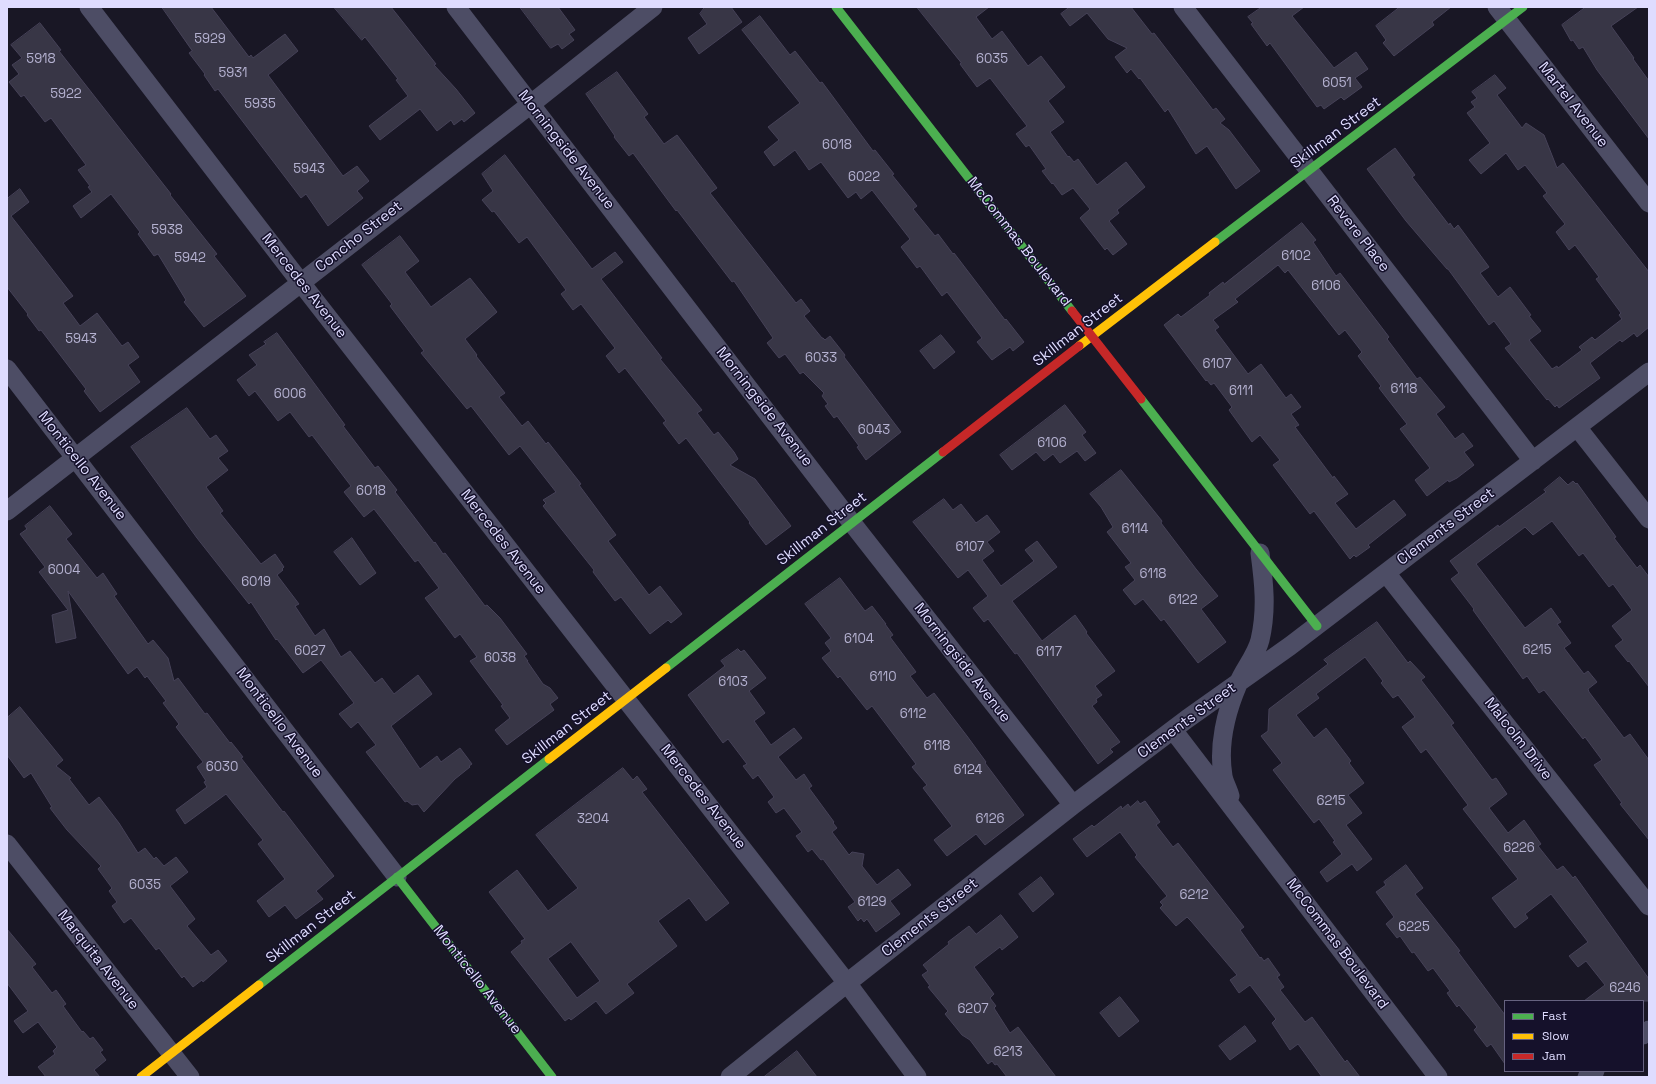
<!DOCTYPE html>
<html>
<head>
<meta charset="utf-8">
<style>
	body { margin:0 }
	#map { position:relative; width:1656px; height:1084px; overflow:hidden; background:#191725; font-family:"Space Grotesk",sans-serif }
	canvas { display:block }
	.frame { position:absolute; inset:0; border:8px solid #dfdcff; pointer-events:none }
	.legend { position:absolute; left:1504px; top:1000px; width:140px; height:72px; box-sizing:border-box; background:#15112b; border:1px solid #666280; margin:0; padding:5px 7px; list-style:none; font-size:12px; color:#dfdcff }
	.legend li { display:flex; align-items:center; gap:8px; height:20px }
	.legend b { width:20px; border:1px solid #666280 }
</style>
</head>
<body>
<div id="map">
<canvas width="1656" height="1084"></canvas>
<div class="frame"></div>
<ul class="legend">
<li><b style="height:5px;background:#4caf50"></b>Fast</li>
<li><b style="height:5px;background:#ffc107"></b>Slow</li>
<li><b style="height:5px;background:#c62828"></b>Jam</li>
</ul>
</div>
<script>
const g = document.querySelector('canvas').getContext('2d');
g.lineJoin = 'round';
function fill(path, color) { g.fillStyle = color; g.fill(path, 'evenodd'); }
function strokePath(path, color, width, dash) { g.strokeStyle = color; g.lineWidth = width; g.lineCap = dash ? 'butt' : 'round'; g.setLineDash(dash || []); g.stroke(path); }
function drawText(font, color, halo, rows, align = 'center') {
  g.font = font + ' "Space Grotesk",sans-serif'; g.lineWidth = 3; g.setLineDash([]); g.textBaseline = 'middle'; g.strokeStyle = halo; g.fillStyle = color; for (const [text, x, y, turn = 0] of rows) {
    g.save(); g.translate(x, y); g.rotate((+turn || 0) * Math.PI / 180); g.textAlign = isNaN(turn) ? turn : align; if (halo) g.strokeText(text, 0, 0); g.fillText(text, 0, 0); g.restore();
  }
}
const building = new Path2D(`
	M162,7H211L249,57L251,55L253,58L285,34L298,51L268,75L343,176L357,166L369,181L357,191L363,198L328,226L306,194L301,198L218,89L215,91L204,75L205,74L189,53L192,51Z
	M334,7H391L436,64L434,65L456,89L475,113L464,122L462,119L454,125L451,120L437,131L420,109L380,140L369,126L408,96L396,80L398,79L365,37L362,40Z
	M520,7H558L575,30L569,34L574,40L562,49L558,44L551,48Z
	M705,7H731L742,22L699,54L688,38L707,24L700,14Z
	M917,7H989L976,17L992,39L1002,31L1028,66L1041,56L1065,87L1048,101L1064,122L1050,132L1068,157L1069,156L1074,162L1078,159L1097,185L1126,162L1145,187L1117,210L1119,213L1109,221L1127,244L1113,255L1107,248L1105,250L1080,218L1090,209L1073,188L1062,195L1053,183L1052,184L1042,171L1046,169L1029,145L1026,147L1016,134L1027,126L990,78L977,87L960,64L961,63Z
	M1070,7H1131L1152,34L1154,33L1213,110L1216,108L1225,119L1220,123L1229,130L1260,171L1236,189L1207,146L1196,154L1168,109L1165,112L1140,78L1139,79L1131,69L1127,73L1115,57L1127,48L1108,39L1087,13L1070,26L1061,14Z
	M1262,7H1304L1292,16L1334,68L1356,52L1368,69L1355,78L1362,87L1344,100L1341,97L1324,109L1321,105L1317,107L1270,43L1267,46L1251,24L1253,23L1248,17Z
	M1400,7H1451L1432,22L1434,25L1394,56L1383,43L1386,40L1376,26Z
	M1586,7H1638L1611,26L1634,58L1633,59L1649,81V139L1597,70L1583,47L1579,49L1573,40L1571,41L1562,25Z
	M760,16L790,55L795,51L820,83L822,82L873,151L875,150L894,174L892,175L917,206L913,209L935,236L938,234L953,254L954,253L1005,320L1006,319L1024,342L1013,351L1010,347L992,360L977,342L982,338L947,292L942,296L920,266L917,268L901,247L910,239L872,190L861,199L856,192L848,198L821,162L809,170L795,150L774,166L764,152L779,140L768,127L800,103L742,30Z
	M40,23L61,50L59,51L171,194L170,195L217,254L214,256L246,296L204,327L184,302L186,300L158,254L154,256L138,234L140,232L111,194L81,218L73,206L92,192L88,187L90,186L78,170L86,165L51,118L45,122L24,95L21,97L9,82L19,74L12,65L22,58L11,45Z
	M617,72L648,114L644,117L664,144L677,135L717,188L710,193L796,303L801,299L810,311L804,316L822,338H823L825,340L830,336L845,355L844,357L901,432L866,460L857,447L859,446L837,416L834,418L825,406L828,404L822,396L824,393L803,372L800,374L785,354L779,358L767,343L773,338L734,281L732,282L677,210L676,211L633,153L629,156L614,137L615,136L586,94Z
	M1495,75L1506,88L1497,95L1522,128L1526,123L1544,135L1557,168L1563,163L1649,272V327L1637,337L1634,333L1622,342L1620,340L1590,363L1600,378L1559,408L1557,405L1555,407L1548,399L1547,400L1505,348L1511,344L1494,321L1489,325L1448,269H1447L1406,221L1367,169L1395,148L1415,175L1412,177L1449,225L1450,223L1454,229L1458,225L1489,267L1480,273L1498,297L1510,287L1531,315L1529,316L1541,331L1529,340L1552,369L1557,366L1558,368L1582,350L1579,347L1592,337L1595,340L1622,319L1619,315L1621,313L1596,279L1599,277L1575,245L1569,250L1556,232L1565,224L1543,196L1547,193L1525,165L1518,170L1506,153L1481,174L1469,160L1490,143L1467,113L1475,107L1471,102L1477,98L1472,92Z
	M505,155L592,269L615,252L623,262L601,279L662,358L660,359L702,410L697,413L714,435L718,432L734,452L738,459L730,465L755,479L791,526L766,545L749,523L750,522L686,438L679,444L663,423L666,421L625,368L619,373L606,356L615,348L581,304L573,310L561,294L566,290L527,237L519,243L494,211L492,212L482,200L493,191L482,174Z
	M20,189L29,202L11,216L73,296L63,303L80,326L97,313L122,346L128,342L139,357L128,365L140,382L100,412L84,391L86,389L41,330L39,331L27,315L28,314L7,287V199Z
	M1302,223L1316,240L1313,242L1336,276L1340,273L1389,337L1387,339L1417,379L1420,377L1445,407L1436,414L1455,439L1463,433L1473,446L1464,452L1474,465L1457,478L1449,482L1448,480L1427,496L1415,480L1430,468L1400,429L1407,424L1379,388L1381,386L1358,356L1362,352L1345,330L1339,335L1288,270L1285,273L1278,265L1235,299L1238,302L1213,320L1219,327L1215,330L1248,374L1261,364L1286,398L1291,394L1301,407L1291,414L1299,425L1295,427L1333,478L1334,476L1348,494L1335,503L1356,529L1394,500L1406,515L1368,545L1370,547L1356,557L1354,555L1350,559L1314,511L1310,514L1273,465L1280,460L1260,435L1252,442L1229,410L1232,407L1214,383L1211,385L1207,380L1206,381L1164,325L1178,314L1181,317L1210,295L1209,293L1223,282L1224,284Z
	M400,236L419,261L405,272L431,307L470,278L497,312L465,339L477,355L476,356L505,393L499,397L522,426L528,421L546,444L548,442L581,484L579,485L616,535L608,541L649,595L660,586L682,614L671,623L668,620L650,634L621,597L615,601L593,572L594,570L543,506L546,503L543,500L556,492L520,446L509,455L471,406L467,409L421,353L424,351L390,306L392,304L362,265Z
	M277,333L345,425L343,426L375,468L378,466L397,490L395,492L434,543L435,542L443,554L445,553L485,606L487,605L500,618L527,654L524,656L528,661H527L543,684L550,688L558,698L550,704L554,710L507,745L495,730L510,718L501,706L503,705L470,661L477,657L460,634L455,638L425,598L439,588L418,560L415,562L374,509L364,517L344,492L351,486L312,435L309,437L290,412L278,421L255,391L249,396L237,380L257,365L249,355L266,344L264,342Z
	M941,335L955,352L934,369L920,351Z
	M1065,405L1086,432L1082,435L1096,453L1085,461L1077,451L1060,463L1053,454L1044,461L1036,452L1012,470L1000,455Z
	M187,408L210,439L216,435L228,451L218,458L228,470L206,487L223,511L220,513L261,564L275,554L284,567L282,569L283,570L277,575L299,604L295,606L315,636L324,629L341,657L350,651L375,683L382,678L394,694L418,675L432,694L391,726L420,769L437,756L441,762L460,748L472,764L469,766L470,767L455,779L424,812L418,804L412,805L407,801L405,802L366,752L376,745L358,722L351,728L339,714L354,703L321,660L303,673L277,639L276,640L251,602L249,604L197,538L131,447Z
	M1121,470L1162,521L1161,523L1196,569L1218,596L1201,609L1226,642L1198,663L1164,619L1161,621L1143,599L1135,605L1123,590L1135,580L1125,567L1131,563L1107,532L1113,527L1101,507L1090,494Z
	M1560,477L1568,485L1573,481L1576,484L1577,483L1616,537L1614,538L1637,568L1640,565L1649,577V687L1629,661L1628,662L1615,646L1623,640L1612,626L1632,610L1613,584L1609,587L1583,553L1579,556L1552,521L1533,535L1525,527L1476,564L1525,628L1551,608L1561,622L1557,624L1571,643L1564,648L1584,674L1588,671L1597,682L1588,689L1589,692L1624,738L1630,734L1649,760V840L1620,804L1622,803L1594,765L1602,760L1585,737L1583,739L1544,690L1539,693L1527,676L1523,679L1473,610L1474,609L1451,579L1459,573L1450,561L1498,525L1499,527L1546,492L1544,490Z
	M944,499L953,510L961,504L976,523L987,515L1000,532L987,542L994,551L982,560L1001,586L1034,561L1025,550L1037,541L1057,567L1012,601L1042,641L1075,615L1087,632L1086,633L1115,671L1095,686L1102,695L1096,699L1097,702L1092,706L1120,742L1110,749L1113,752L1098,764L1017,653L1015,654L988,619L984,622L973,608L988,596L968,570L958,578L913,522Z
	M50,506L72,534L66,539L97,578L103,573L117,594L114,596L148,644L153,640L168,658L174,681L178,678L205,714L207,713L230,743L231,742L243,757L241,758L283,812L284,811L334,876L316,891L323,899L296,919L285,905L269,917L257,901L285,879L258,844L263,840L226,794L185,824L176,810L207,787L204,782L206,781L197,767L203,762L176,727L179,724L163,703L166,701L147,676L145,678L137,667L128,674L68,591L76,638L56,643L52,615L68,610L39,572L45,567L20,534L27,529L25,526Z
	M352,538L376,573L360,585L334,552Z
	M840,578L865,611L872,606L886,624H885L893,635L890,637L916,672L910,676L927,698L934,693L967,736L986,762L985,763L1024,815L985,845L976,834L947,856L934,840L952,826L923,788L927,785L912,767L916,764L872,706L867,710L840,676L838,678L822,658L831,651L825,643L831,638L805,604Z
	M1377,622L1408,663L1410,661L1425,677L1421,680L1454,723L1451,725L1492,780L1496,778L1507,794L1489,808L1508,833L1524,820L1541,844L1538,846L1557,870L1563,866L1573,878L1575,876L1649,979V1001H1584L1605,985L1586,961L1578,967L1569,956L1588,942L1551,894L1525,914L1528,918L1515,928L1492,898L1518,879L1463,809L1468,805L1426,749L1421,753L1402,727L1415,717L1398,695L1393,698L1381,683L1383,681L1365,657L1316,694L1319,698L1296,715L1314,738L1326,728L1351,761L1349,763L1364,783L1348,795L1362,813L1346,825L1372,859L1357,871L1352,864L1327,882L1320,872L1342,854L1333,842L1335,841L1319,819L1314,823L1273,770L1282,763L1261,736L1268,731L1269,709L1328,664L1324,660Z
	M738,649L741,652L744,650L766,678L749,691L765,713L754,721L771,745L794,728L802,738L778,757L796,780L804,774L812,786L809,788L834,822L833,823L837,828L832,832L849,855L852,852L864,854L862,866L877,885L898,869L911,885L890,901L900,914L876,932L867,919L864,922L861,918L858,921L848,907L855,902L823,859L821,860L812,849L808,852L796,836L802,832L784,808L776,813L768,802L774,797L758,775L753,779L743,766L747,764L728,739L723,743L688,695L725,666L721,661Z
	M20,707L63,760L56,766L71,778L69,779L89,805L99,797L119,823L138,853L145,848L154,859L156,857L164,866L176,857L188,872L170,886L195,919L187,926L211,955L218,950L227,961L203,982L202,980L193,987L184,976L182,978L159,948L156,950L131,918L124,923L112,906L117,902L109,891L112,888L98,869L101,866L67,830L50,808L52,807L31,773L24,778L7,755V718Z
	M623,768L633,780L637,776L647,789L642,792L729,903L706,921L689,898L658,921L677,946L627,984L634,993L606,1014L596,1001L571,1020L569,1018L565,1021L511,952L522,943L521,941L525,939L489,892L517,870L548,911L578,888L536,835ZM571,942L600,981L577,998L548,959Z
	M1138,801L1140,804L1145,801L1160,822L1156,825L1173,847L1178,843L1244,927L1240,930L1260,958L1261,957L1264,961L1268,958L1280,975L1277,977L1284,987L1280,990L1305,1022L1312,1017L1345,1062L1347,1060L1360,1077H1322L1298,1044L1290,1050L1272,1023L1276,1019L1250,985L1239,993L1230,980L1237,975L1191,921L1187,917L1176,926L1160,908L1163,905L1160,902L1167,896L1135,857L1137,855L1120,832L1087,857L1073,839L1092,825L1094,827L1121,806L1122,809L1128,804L1130,807Z
	M1406,865L1423,888L1415,894L1460,951L1458,952L1505,1015V1064L1491,1044L1487,1047L1474,1030L1477,1027L1459,1005L1457,1007L1447,993L1450,991L1433,968L1428,971L1414,952L1412,953L1400,936L1397,938L1386,924L1394,917L1376,892L1386,885L1384,882Z
	M1041,877L1054,894L1033,912L1019,894Z
	M1001,915L1018,937L1002,950L1000,947L974,967L994,994L990,998L996,1006L994,1008L1010,1033L1018,1027L1056,1077H1007L997,1064L995,1065L992,1061L988,1064L970,1040L962,1035L945,1014L948,1011L928,987L930,986L922,975L928,971L923,965L949,944L948,942L969,926L976,934Z
	M7,929L36,964L32,967L52,993L56,990L66,1004L63,1006L82,1032L83,1031L90,1039L93,1037L103,1050L100,1052L106,1060L94,1070L100,1077H46L38,1067L55,1054L53,1051L57,1047L38,1022L23,1033L14,1021L28,1011L7,983Z
	M1120,997L1139,1021L1119,1037L1100,1013Z
	M1245,1026L1256,1041L1230,1060L1219,1046Z
	M797,1051L817,1077H764Z`);
fill(building, '#383646');
strokePath(building, '#464258', 1);
strokePath(new Path2D(`
	M89,7L291,270L847,983L917,1077
	M456,7L852,523L1073,805
	M1183,7L1533,461
	M1497,7L1649,203
	M7,369L397,877
	M1577,427L1649,519
	M7,511L531,104L653,7
	M1386,573L1649,906
	M1173,730L1438,1077
	M1230,796C1228,789 1224,782 1223,776C1218,746 1226,712 1238,684C1244,669 1256,656 1260,640C1267,610 1264,583 1260,553
	M7,844L190,1077
	M1643,1035L1649,1030
	M730,1077L847,983L1073,805L1187,719L1290,646L1649,372
	M1587,1077L1595,1071`), '#4d4d65', 19);
strokePath(new Path2D(`
	M836,7L1072,311
	M1215,242L1523,7
	M1141,399L1317,626
	M666,668L943,452
	M397,877L552,1077
	M259,985L549,759`), '#4caf50', 9);
strokePath(new Path2D(`
	M1079,346L1215,242
	M549,759L666,668
	M141,1077L259,985`), '#ffc107', 9);
strokePath(new Path2D(`
	M1072,311L1141,399
	M943,452L1079,346`), '#c62828', 9);
drawText('13px', '#b5b2d1', null, [
	["5929",210,39],
	["5918",41,59],
	["6035",992,59],
	["5931",233,73],
	["6051",1337,83],
	["5922",66,94],
	["5935",260,104],
	["6018",837,145],
	["5943",309,169],
	["6022",864,177],
	["5938",167,230],
	["6102",1296,256],
	["5942",190,258],
	["6106",1326,286],
	["5943",81,339],
	["6033",821,358],
	["6107",1217,364],
	["6118",1404,389],
	["6111",1241,391],
	["6006",290,394],
	["6043",874,430],
	["6106",1052,443],
	["6018",371,491],
	["6114",1135,529],
	["6107",970,547],
	["6004",64,570],
	["6118",1153,574],
	["6019",256,582],
	["6122",1183,600],
	["6104",859,639],
	["6215",1537,650],
	["6027",310,651],
	["6117",1049,652],
	["6038",500,658],
	["6110",883,677],
	["6103",733,682],
	["6112",913,714],
	["6118",937,746],
	["6030",222,767],
	["6124",968,770],
	["6215",1331,801],
	["3204",593,819],
	["6126",990,819],
	["6226",1519,848],
	["6035",145,885],
	["6212",1194,895],
	["6129",872,902],
	["6225",1414,927],
	["6246",1625,988],
	["6207",973,1009],
	["6213",1008,1052]
]);
drawText('15px', '#dfdcff', '#15112b', [
	["Martel Avenue",1573,105,52],
	["Skillman Street",1336,133,-37],
	["Morningside Avenue",566,150,52],
	["Revere Place",1358,234,52],
	["Concho Street",359,237,-38],
	["McCommas Boulevard",1019,242,52],
	["Mercedes Avenue",304,286,52],
	["Skillman Street",1078,330,-38],
	["Morningside Avenue",764,407,52],
	["Monticello Avenue",82,466,52],
	["Clements Street",1446,527,-37],
	["Skillman Street",822,529,-38],
	["Mercedes Avenue",503,542,52],
	["Morningside Avenue",962,663,52],
	["Clements Street",1187,721,-36],
	["Monticello Avenue",279,723,53],
	["Skillman Street",567,728,-38],
	["Malcolm Drive",1518,739,52],
	["Mercedes Avenue",703,797,52],
	["Clements Street",930,918,-38],
	["Skillman Street",311,927,-38],
	["McCommas Boulevard",1337,944,53],
	["Marquita Avenue",98,960,52],
	["Monticello Avenue",477,980,52]
]);
</script>
</body>
</html>
